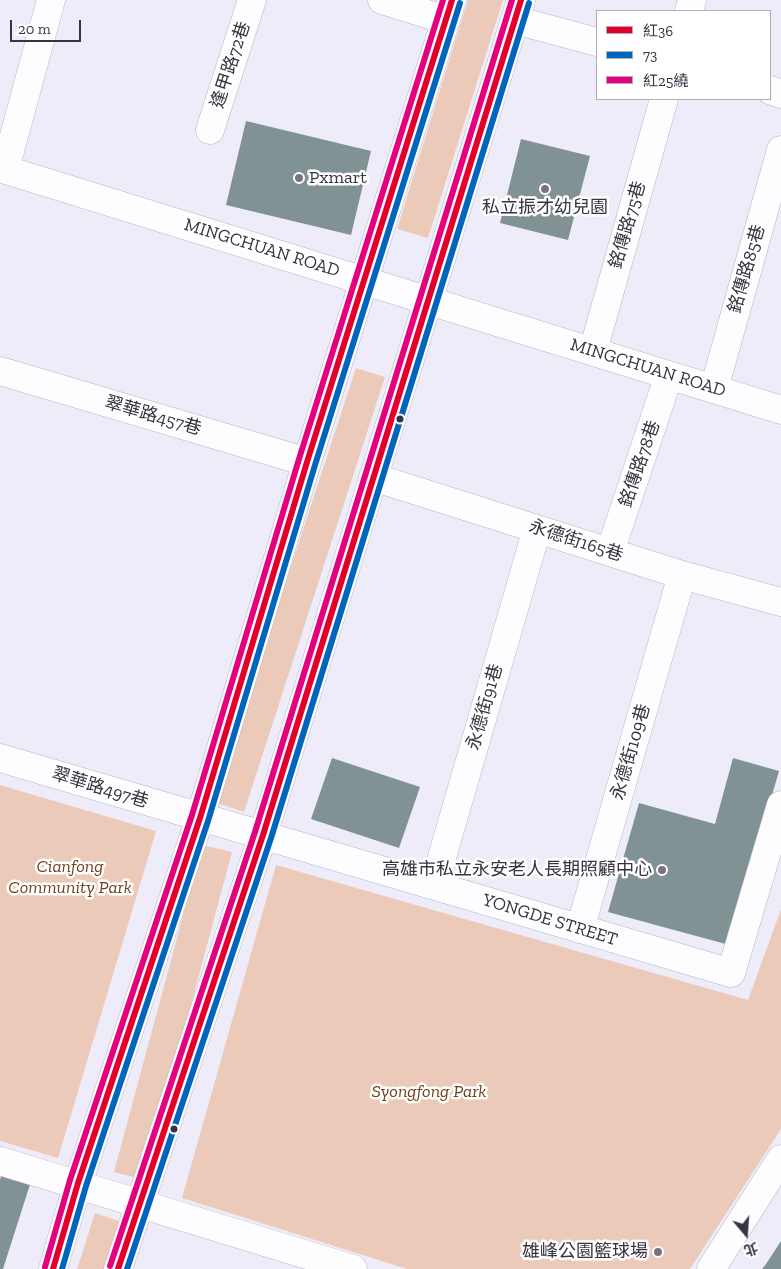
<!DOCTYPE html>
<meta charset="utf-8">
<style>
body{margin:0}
#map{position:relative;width:781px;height:1269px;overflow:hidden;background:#efecf9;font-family:"Zilla Slab","Noto Sans TC",serif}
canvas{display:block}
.legend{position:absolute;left:596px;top:10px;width:175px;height:90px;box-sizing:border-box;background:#fff;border:1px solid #afadb3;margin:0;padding:6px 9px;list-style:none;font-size:15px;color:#373342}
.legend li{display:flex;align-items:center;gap:10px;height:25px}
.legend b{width:25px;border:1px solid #afadb3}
.north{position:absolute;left:721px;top:1209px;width:50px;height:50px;-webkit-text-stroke:4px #fff;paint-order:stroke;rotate:162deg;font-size:14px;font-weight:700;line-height:20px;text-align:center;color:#373342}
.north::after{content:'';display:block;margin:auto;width:18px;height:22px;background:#373342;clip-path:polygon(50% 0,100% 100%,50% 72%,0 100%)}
.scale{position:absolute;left:10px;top:20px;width:71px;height:22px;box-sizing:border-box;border:2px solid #373342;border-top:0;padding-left:6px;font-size:15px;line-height:18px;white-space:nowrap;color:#373342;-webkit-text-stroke:4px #fff;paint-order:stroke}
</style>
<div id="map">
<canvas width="781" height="1269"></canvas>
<ul class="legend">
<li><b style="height:6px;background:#e4002b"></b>紅36</li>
<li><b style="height:6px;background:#0065bd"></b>73</li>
<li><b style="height:6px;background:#e5007d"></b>紅25繞</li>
</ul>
<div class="north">北</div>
<div class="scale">20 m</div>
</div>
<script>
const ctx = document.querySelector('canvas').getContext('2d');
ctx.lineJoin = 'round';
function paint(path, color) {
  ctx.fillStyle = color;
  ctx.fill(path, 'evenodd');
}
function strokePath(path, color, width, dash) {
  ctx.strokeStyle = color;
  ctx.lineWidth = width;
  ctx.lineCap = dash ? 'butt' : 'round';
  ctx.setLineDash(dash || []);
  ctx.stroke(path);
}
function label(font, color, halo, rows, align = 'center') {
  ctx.font = font + ' "Zilla Slab","Noto Sans TC",serif';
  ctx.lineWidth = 5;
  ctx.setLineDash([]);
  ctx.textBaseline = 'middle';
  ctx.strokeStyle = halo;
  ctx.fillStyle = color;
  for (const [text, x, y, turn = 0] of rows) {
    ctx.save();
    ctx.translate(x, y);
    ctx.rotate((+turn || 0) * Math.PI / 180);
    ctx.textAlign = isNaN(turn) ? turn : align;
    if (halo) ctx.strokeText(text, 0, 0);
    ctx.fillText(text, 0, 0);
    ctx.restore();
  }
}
paint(new Path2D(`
 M468,0H503L428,238L397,229Z
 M356,368L385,377L244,812L214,802Z
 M0,785L156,831L58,1158L0,1141Z
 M202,845L232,852L144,1180L114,1172Z
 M276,865L748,1000L781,909V1129L690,1269H407L182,1198Z
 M95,1213L125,1223L110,1269H77Z`), '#eccab9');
paint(new Path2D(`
 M246,121L371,151L351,235L226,205Z
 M521,139L590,156L568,240L500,223Z
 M332,758L420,787L399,848L311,819Z
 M733,758L779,771L747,882L733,946L608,912L639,803L715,824Z
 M5,1163L34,1172L3,1269H0V1180Z
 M781,1241V1269H762L766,1264Z`), '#819294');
const minor = new Path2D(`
 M382,0L446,20
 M689,11L692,0
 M515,20L597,42
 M770,90L781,94
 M210,130L252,0
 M0,168L781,410
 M5,169L51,0
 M593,351L664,99
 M0,371L307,462
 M714,389L781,150
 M373,477L682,575L781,602
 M610,552L669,375
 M0,758L731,973L781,805
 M434,885L537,529
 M580,929L682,575
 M0,1161L353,1269
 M53,1269L78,1183L200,818L307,462L452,0
 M118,1269L263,835L521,0
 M711,1269L781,1159`);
strokePath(minor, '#b7b4c1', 29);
strokePath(minor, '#fdfcfe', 28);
strokePath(new Path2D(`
 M53,1269L78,1183L200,818L307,462L452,0
 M118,1269L263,835L521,0`), '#e4002b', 6);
strokePath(new Path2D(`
 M62,1269L86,1186L208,821L315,465L460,3
 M127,1269L271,838L529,3`), '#0065bd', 6);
strokePath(new Path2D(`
 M110,1266L255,832L512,0
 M45,1267L70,1180L192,815L299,459L443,0`), '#e5007d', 6);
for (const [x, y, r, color] of [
 [299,178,5,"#777482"],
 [545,189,5,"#777482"],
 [400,419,4.5,"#373342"],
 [662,870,5,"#777482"],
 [174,1129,4.5,"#373342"],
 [658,1252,5,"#777482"]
]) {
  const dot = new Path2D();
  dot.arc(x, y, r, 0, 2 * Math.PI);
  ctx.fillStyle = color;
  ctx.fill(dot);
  strokePath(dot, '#fff', 2);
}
label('18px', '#373342', '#fff', [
 ["逢甲路72巷",231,65,-72],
 ["銘傳路75巷",628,225,-74],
 ["MINGCHUAN ROAD",262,248,17],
 ["銘傳路85巷",747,269,-74],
 ["MINGCHUAN ROAD",648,368,17],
 ["翠華路457巷",153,416,16],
 ["銘傳路78巷",640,464,-71],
 ["永德街165巷",576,541,18],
 ["永德街91巷",485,707,-74],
 ["永德街109巷",631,752,-74],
 ["翠華路497巷",100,788,17],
 ["YONGDE STREET",550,920,17]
]);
label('18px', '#373342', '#fff', [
 ["Pxmart",309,178,"left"],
 ["私立振才幼兒園",545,208,"center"],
 ["高雄市私立永安老人長期照顧中心",652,870],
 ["雄峰公園籃球場",648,1252]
], 'right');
label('italic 18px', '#6e401d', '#fff', [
 ["Cianfong",70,867],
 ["Community Park",70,888],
 ["Syongfong Park",429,1092]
]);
</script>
